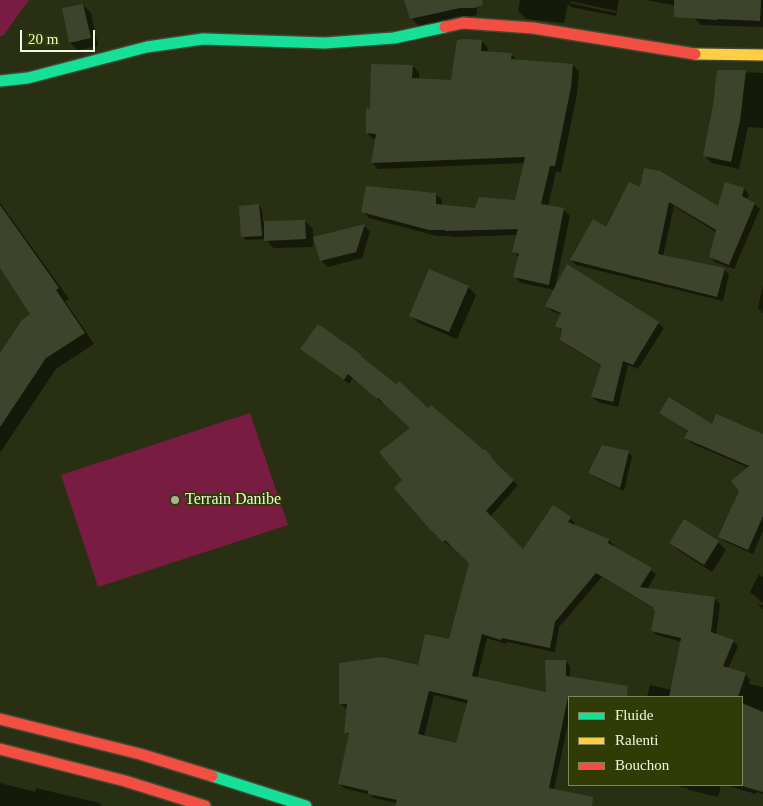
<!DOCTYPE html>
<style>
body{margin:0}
#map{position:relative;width:763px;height:806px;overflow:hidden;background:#292f12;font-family:"Times New Roman",serif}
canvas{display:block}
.legend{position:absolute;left:568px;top:696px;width:175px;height:90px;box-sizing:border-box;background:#313b06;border:1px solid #7d875c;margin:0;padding:6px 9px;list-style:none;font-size:15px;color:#eff8dc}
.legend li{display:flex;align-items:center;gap:10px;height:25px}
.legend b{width:25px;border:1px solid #7d875c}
.scale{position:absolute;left:20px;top:30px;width:75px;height:22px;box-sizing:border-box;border:2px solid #eff8dc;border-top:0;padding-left:6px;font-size:15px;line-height:18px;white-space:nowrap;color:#eff8dc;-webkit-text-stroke:4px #313b06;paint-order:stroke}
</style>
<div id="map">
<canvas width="763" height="806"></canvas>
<ul class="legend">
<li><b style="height:6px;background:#16e098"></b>Fluide</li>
<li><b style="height:6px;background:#ffcf43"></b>Ralenti</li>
<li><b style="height:6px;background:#f24e42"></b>Bouchon</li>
</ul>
<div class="scale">20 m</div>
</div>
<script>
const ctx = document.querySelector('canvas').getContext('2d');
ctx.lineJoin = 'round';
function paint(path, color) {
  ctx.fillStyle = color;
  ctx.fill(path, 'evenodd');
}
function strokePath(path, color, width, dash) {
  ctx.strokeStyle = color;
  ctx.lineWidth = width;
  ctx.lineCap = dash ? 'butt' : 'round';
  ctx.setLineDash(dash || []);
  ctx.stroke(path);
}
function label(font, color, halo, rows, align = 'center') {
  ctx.font = font + ' "Times New Roman",serif';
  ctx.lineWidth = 4;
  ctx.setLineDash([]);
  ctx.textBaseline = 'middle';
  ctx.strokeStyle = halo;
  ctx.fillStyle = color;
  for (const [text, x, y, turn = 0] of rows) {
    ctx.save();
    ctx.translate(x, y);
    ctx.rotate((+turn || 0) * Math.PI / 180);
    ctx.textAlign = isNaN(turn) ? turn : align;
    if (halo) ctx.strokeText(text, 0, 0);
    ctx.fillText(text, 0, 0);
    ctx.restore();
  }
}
paint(new Path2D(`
 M0,0H29L3,36H0Z
 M250,413L288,525L98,587L61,475Z`), '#791c41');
paint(new Path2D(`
 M405,0H477V15L419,26L411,18Z
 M520,0H619L616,16L571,7L568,4L564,23L526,19L518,11ZM570,1L616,11L615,13L570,3Z
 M645,0H763V27L701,25L694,18V9Z
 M83,5L91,13L98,46L78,50L70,43Z
 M482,41L488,48L487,53L511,54L518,61L573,65L579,72L577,94L561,172H556L548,206L563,209L570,216L555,288L568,266L658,323L664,328L638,369L628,365L618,407L598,402L592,397L602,366L567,345L562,339V331L557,326L562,315L552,311L547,306L555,290L521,283L515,277L519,257L513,251L518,235L453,237L451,236H437L369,218L363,211L435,194L442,200V206L476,210L516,202L525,163L378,169L372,163L377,139H373L367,133L371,110L373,66H413L419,73V79L452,81Z
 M718,71L763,73V128L748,127L739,169L712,163L704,155L714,105Z
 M641,189L718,208L744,189L749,194L747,200L755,204L760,209L734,269L715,262L710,256L716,232L674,206L663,256L724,269L729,274L723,301L576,265L571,260L606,228Z
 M0,203L69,299L65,301L94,344L56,369L0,453V355L32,314L0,266Z
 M259,205L262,209L263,222L305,221L313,229V247L273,248L266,239L246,240L243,237Z
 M364,225L370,232L362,258L328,267L321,260Z
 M763,286V313L758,308Z
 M468,287L476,295L457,339L419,323L411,316Z
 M301,349L361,356L501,469L518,485L490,517L523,551L570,518L575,523L574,525L609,540L614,545L613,547L651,570L656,574L647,590L715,599L720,604L716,635L733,641L738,646L728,669L745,674L750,679L749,684L763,687V794L757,792L756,794L724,785H742V697H647L650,685L672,690L682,642L657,635L652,630L656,612L655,609L602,577L559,627L555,652L507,642L506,644L487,638L477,679L547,694L565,661L570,666V678L613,689L612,697H569V719L554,790L592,806H399L397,803L374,798L371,795L344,788L339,783L350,736L346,732L347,709L341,704L419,667L450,641L471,563L451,544L449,546L435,532L404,481L412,428L383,402L382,403L353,378L349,384ZM434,695L469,704L457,745L424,737Z
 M660,413L763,436V531L753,554L724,541L720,536L749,468L691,443L686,438L688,432Z
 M602,446L629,453L632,456L624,491L593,476L590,472Z
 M718,542L726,550L712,572L678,550L670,543Z
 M759,574L763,577V603L750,592Z
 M758,604L763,605V610Z
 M0,783L35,792L36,788L99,803L102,806H0Z
 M672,785H721L718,797L689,790L687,788Z`), '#0007');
paint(new Path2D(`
 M404,0H482L483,5L474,8H460L410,19Z
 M674,0H761L760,21L717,19V20L674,17Z
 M83,4L91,38L69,43L62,8Z
 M464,39L482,40L481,51L512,53L511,59L573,64L571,87L555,166H550L541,204L564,208L549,285L513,277L519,254L512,252L518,229L445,231L446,230H429L361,212L366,186L436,193V204L475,208L479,197L515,200L525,157L371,163L376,134L366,133V108L370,109L371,64L413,65L412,78L451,80L457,40Z
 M717,70H746L740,121L731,162L703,156L713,105Z
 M644,168L660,171L718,206L725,182L744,188L742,196L755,203L729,265L709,257L716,230L669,202L658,254L725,268L717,297L570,260L593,219L606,227L629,182L640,187Z
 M259,204L262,236L241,237L239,206Z
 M0,205L59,288L56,290L85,333L46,358L0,427V353L22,320L30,314L0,268Z
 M305,220L306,239L264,241V221Z
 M365,224L356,252L320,261L313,237Z
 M567,264L659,322L633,365L623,361L613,402L591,397L601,365L560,340L562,329L555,326L561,313L545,306Z
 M429,269L469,286L449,332L409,316Z
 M318,324L362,355L361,356L396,384L399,381L428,408L431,405L484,450L485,449L498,465L514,480L486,511L523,549L553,505L571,517L568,522L609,539L608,543L652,568L640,587L715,597L711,632L734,640L723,666L746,673L738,697H669L681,638L651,631L655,611L653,610L654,608L596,573L555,622L550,648L502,638L501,640L482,634L472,676L546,692L545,660H566V676L628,686L627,697H568L549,788L593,797L592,806H395L397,800L368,794V791L338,784L349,733H344L347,704H339V663L382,657L418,665L425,634L449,639L469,563L445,540L443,542L428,527L394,488L402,480L379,452L410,428L378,398L377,399L348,374L344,380L300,349ZM429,691L468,700L456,743L418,734Z
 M669,397L712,424L716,414L763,434V516L748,550L718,537L739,491L731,481L749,466L684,438L688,431L659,413Z
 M602,445L629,451L620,488L588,473Z
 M684,519L719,541L704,565L669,543Z
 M742,703L763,712V792L742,786Z`), '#3e442c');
const fast = new Path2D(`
 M0,81L28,78L147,47L203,39L325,43L394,38L445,27
 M212,776L306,806`);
const slow = new Path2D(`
 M695,54L763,55`);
const jam = new Path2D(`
 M445,27L463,23L533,28L695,54
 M0,719L140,754L212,776
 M0,749L125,781L205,806`);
strokePath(fast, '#434833', 14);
strokePath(slow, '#434833', 14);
strokePath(jam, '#434833', 14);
strokePath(fast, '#16e098', 11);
strokePath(slow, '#ffcf43', 11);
strokePath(jam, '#f24e42', 11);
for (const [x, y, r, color] of [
 [175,500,5,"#aab295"]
]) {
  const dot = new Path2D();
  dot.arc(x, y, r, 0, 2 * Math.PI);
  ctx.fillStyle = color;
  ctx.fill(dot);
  strokePath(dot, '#313b06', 2);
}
label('16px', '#eff8dc', '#313b06', [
 ["Terrain Danibe",185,500]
], 'left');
</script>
